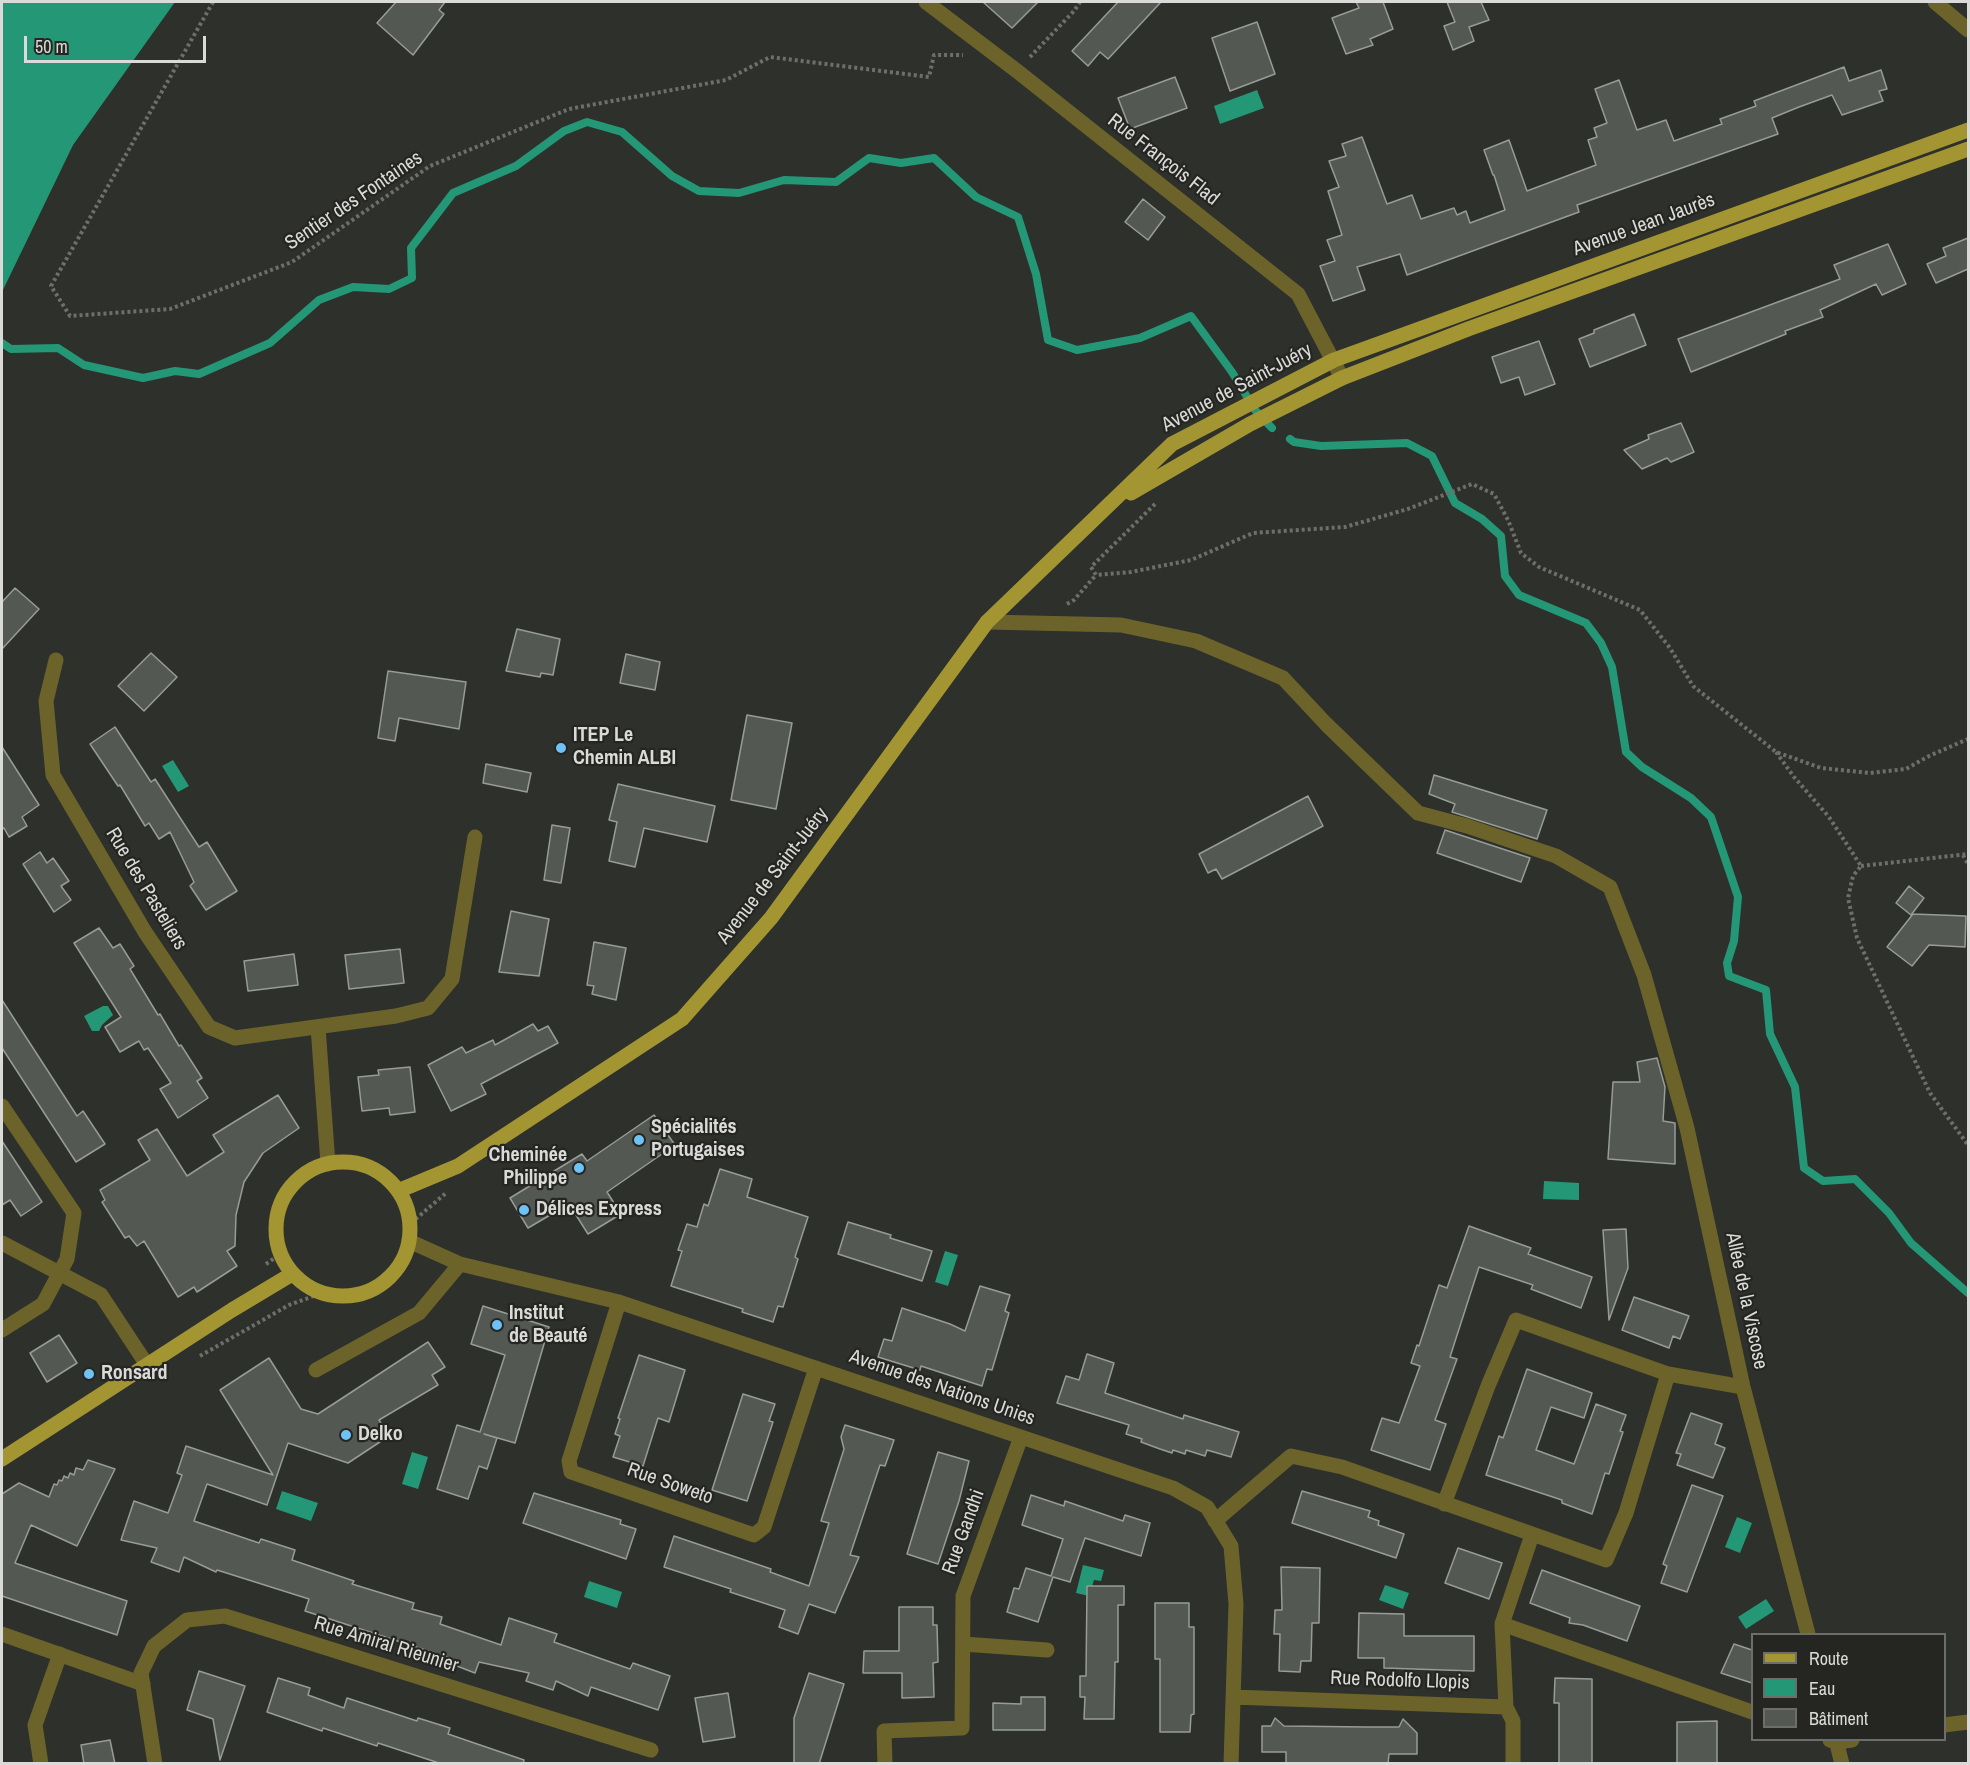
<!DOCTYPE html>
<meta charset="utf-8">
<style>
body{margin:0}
#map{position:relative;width:1970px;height:1765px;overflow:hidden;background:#2e302b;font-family:"Archivo Narrow",sans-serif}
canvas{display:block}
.frame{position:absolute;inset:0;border:3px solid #dadbd8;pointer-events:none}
.legend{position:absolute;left:1751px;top:1633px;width:195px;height:108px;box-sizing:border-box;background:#252622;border:2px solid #6d6e6b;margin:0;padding:8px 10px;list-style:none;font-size:18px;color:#dadbd8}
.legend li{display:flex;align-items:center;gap:12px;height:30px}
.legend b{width:30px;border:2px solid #6d6e6b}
.scale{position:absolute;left:24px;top:36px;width:182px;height:27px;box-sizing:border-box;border:3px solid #dadbd8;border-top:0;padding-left:8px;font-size:18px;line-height:21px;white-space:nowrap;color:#dadbd8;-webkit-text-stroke:4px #252622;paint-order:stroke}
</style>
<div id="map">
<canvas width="1970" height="1765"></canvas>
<div class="frame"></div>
<ul class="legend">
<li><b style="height:8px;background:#a49533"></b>Route</li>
<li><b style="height:16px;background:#239776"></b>Eau</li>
<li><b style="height:16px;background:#535853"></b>Bâtiment</li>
</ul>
<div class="scale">50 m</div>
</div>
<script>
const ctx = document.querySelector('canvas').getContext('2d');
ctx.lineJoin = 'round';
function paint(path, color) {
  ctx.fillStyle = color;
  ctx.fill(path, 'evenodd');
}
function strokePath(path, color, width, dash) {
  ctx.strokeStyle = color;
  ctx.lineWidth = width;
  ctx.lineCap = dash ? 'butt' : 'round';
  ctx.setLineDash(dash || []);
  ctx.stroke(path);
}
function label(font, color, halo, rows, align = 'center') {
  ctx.font = font + ' "Archivo Narrow",sans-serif';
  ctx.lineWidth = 4.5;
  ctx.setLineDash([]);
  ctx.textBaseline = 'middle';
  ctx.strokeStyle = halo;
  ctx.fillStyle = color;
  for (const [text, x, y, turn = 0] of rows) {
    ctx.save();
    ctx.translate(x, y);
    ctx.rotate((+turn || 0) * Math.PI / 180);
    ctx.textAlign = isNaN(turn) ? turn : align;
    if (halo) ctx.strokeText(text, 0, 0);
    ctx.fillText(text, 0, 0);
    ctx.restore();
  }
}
paint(new Path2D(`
 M2,2H175L73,145L2,292Z
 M1257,90L1264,108L1220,124L1214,106Z
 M173,760L189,786L178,792L162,766Z
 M103,1006H108L113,1015L102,1025L99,1031H92L84,1016Z
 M1544,1181L1579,1183V1200L1543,1199Z
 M945,1251L958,1255L948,1286L935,1282Z
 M412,1452L428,1457L418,1489L402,1484Z
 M282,1491L318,1503L311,1521L276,1509Z
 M1737,1517L1752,1523L1740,1553L1725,1547Z
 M1083,1565L1104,1570L1101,1581L1094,1580L1089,1596L1076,1593Z
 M589,1581L622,1592L617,1608L584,1597Z
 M1385,1585L1409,1593L1403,1609L1379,1600Z
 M1766,1599L1774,1611L1746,1629L1738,1617Z`), '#239776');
strokePath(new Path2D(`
 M2,343L11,349L58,348L84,365L143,378L175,371L199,374L270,343L319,300L353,287L389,289L412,278L411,248L453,193L516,166L564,131L587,122L622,132L672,176L699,191L739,193L784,180L836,182L869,158L901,163L934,158L976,197L1018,217L1036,274L1048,340L1077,350L1140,338L1191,316L1232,372L1255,410L1272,428
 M1290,439L1294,442L1321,446L1407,443L1432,456L1455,503L1482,519L1501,536L1505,576L1519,595L1586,623L1601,643L1612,667L1626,752L1642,767L1691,798L1711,817L1738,897L1734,941L1727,963L1729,976L1766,990L1770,1034L1795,1087L1804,1168L1823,1181L1855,1179L1889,1213L1911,1243L1968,1293`), '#239776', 8);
const building = new Path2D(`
 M396,2H445L439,10L444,14L413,55L377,23Z
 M983,2H1038L1012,28Z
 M1118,2H1161L1108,59L1100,52L1088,66L1072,51Z
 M1356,2H1383L1393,29L1370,39L1373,45L1346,54L1332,18L1359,8Z
 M1447,2H1481L1489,20L1469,27L1474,41L1453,50L1444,26L1455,22Z
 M1257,22L1275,74L1230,91L1212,38Z
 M1844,67L1849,81L1881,70L1887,89L1879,91L1883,101L1842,115L1832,95L1799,107L1772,118L1778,134L1577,205L1579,212L1407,275L1400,254L1357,267L1365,290L1333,301L1320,266L1335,261L1327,240L1342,235L1328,191L1339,187L1329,161L1346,156L1342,144L1362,137L1387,204L1412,195L1421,219L1454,208L1457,215L1466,211L1470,223L1505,210L1494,175H1493L1484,150L1509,140L1527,191L1596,165L1588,140L1597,137L1594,128L1607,123L1595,89L1619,80L1637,130L1666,120L1674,141L1722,124L1720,119L1756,106L1754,101Z
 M1175,77L1187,108L1130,129L1118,98Z
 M1143,199L1165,217L1148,240L1125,222Z
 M1968,238V269L1936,283L1927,264L1946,256L1943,248Z
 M1888,244L1906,284L1882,295L1876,284L1820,310L1823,317L1785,331L1786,334L1691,372L1678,339L1840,279L1834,265Z
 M1634,314L1646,345L1590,367L1579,339L1594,333V330Z
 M1539,341L1555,384L1525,395L1519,377L1501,383L1492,357Z
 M1681,423L1694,452L1671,462L1667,458L1642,469L1624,450L1649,439L1648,435Z
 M15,588L39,609L2,649V602Z
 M517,629L560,639L553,675L541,673L540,677L506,671Z
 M151,653L177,677L144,711L118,686Z
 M626,654L660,662L655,690L620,683Z
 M388,671L466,682L459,729L399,718L395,741L378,738Z
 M747,715L792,723L776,809L731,800Z
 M115,727L151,782L155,779L199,847L207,842L237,891L206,910L190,886L194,882L170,832L159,839L149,823L145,826L120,785L118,786L90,744Z
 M2,747L39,805L22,817L27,826L9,837L4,828L2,829Z
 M486,764L531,773L527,792L483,783Z
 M1434,775L1547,810L1537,839L1452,812L1455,804L1429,794Z
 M618,784L715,806L707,842L644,828L635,867L609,861L617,822L609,820Z
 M1308,796L1323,826L1222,879L1216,869L1208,873L1199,854Z
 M552,825L570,828L561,883L544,880Z
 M1445,830L1530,858L1521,882L1437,853Z
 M40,852L47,863L53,858L69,881L61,886L71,900L54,912L23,864Z
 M1909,886L1924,898L1911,915L1896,903Z
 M511,911L549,919L539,976L499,972Z
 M1913,914L1966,916L1965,947L1929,945L1912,966L1887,947Z
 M99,928L113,948L120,944L134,966L130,969L158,1015L160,1014L179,1046L181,1045L202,1078L197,1081L208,1098L178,1118L160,1089L171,1083L148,1048L144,1050L139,1041L120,1052L105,1027L121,1017L74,943Z
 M594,942L626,948L616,1000L592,994L594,986L587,985Z
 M400,949L404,983L349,989L345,955Z
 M294,954L298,985L248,991L244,961Z
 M2,1000L77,1116L83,1111L105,1144L76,1162L2,1048Z
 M533,1024L538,1031L548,1026L558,1043L481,1084L486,1094L451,1111L428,1065L462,1047L466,1053L493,1040L495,1045Z
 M1657,1058L1665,1087L1663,1121L1675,1123V1164L1608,1159L1613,1082H1640L1637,1062Z
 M410,1067L415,1112L390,1115L389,1108L362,1111L358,1077L379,1075L378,1070Z
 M278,1095L299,1128L263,1153L244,1182L236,1215L235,1246L227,1251L237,1266L197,1292L194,1287L178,1297L144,1241L137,1246L129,1236L125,1238L102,1202L105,1200L100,1190L150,1160L138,1140L157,1129L187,1176L224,1152L213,1135Z
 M654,1115L675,1145L607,1192L621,1214L588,1234L569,1204L528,1228L510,1198L582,1154L587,1161Z
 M2,1141L42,1202L21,1216L10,1200L2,1205Z
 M720,1169L752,1179L747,1197L808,1217L795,1257L798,1259L783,1307L778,1306L773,1322L742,1312L743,1309L671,1286L682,1251L678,1250L687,1224L697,1227L704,1204L708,1206Z
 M848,1222L891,1235L890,1238L932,1251L922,1281L838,1254Z
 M1469,1226L1531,1248L1528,1254L1592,1277L1581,1308L1531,1289L1533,1285L1479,1267L1450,1357L1457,1359L1435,1420L1446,1424L1430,1470L1371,1450L1382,1418L1399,1423L1420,1366L1411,1363L1417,1345L1419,1346L1439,1285L1447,1288Z
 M1626,1229L1628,1268L1609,1320L1603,1230Z
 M980,1286L1010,1295L1005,1311L1009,1313L992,1370L987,1369L982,1386L921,1366L920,1370L878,1357L884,1339L892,1341L902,1308L950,1324L965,1331Z
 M1634,1297L1689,1316L1680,1339L1673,1336L1669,1348L1622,1330Z
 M483,1306L549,1327L515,1443L484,1434L497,1438L487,1469L479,1466L468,1499L437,1489L457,1425L480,1432L505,1355L471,1344Z
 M59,1335L77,1363L47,1382L30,1353Z
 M428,1342L445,1367L432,1375L438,1385L379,1420L389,1436L348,1463L288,1443L267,1505L207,1484L194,1521L259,1543L261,1539L295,1550L292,1560L354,1581L352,1584L414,1603L412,1609L442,1617L440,1624L501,1645L509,1618L557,1634L554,1642L630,1669L633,1663L670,1676L658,1710L591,1687L588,1696L556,1681L553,1690L526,1681L529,1673L479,1662L475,1673L449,1663L450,1658L305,1611L309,1599L217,1570L216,1572L184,1557L179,1572L151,1562L157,1548L121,1540L134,1501L168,1513L182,1475L177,1473L186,1446L273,1475L220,1390L269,1358L301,1409L318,1414Z
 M1087,1354L1114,1363L1105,1393L1183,1419L1184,1415L1239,1432L1231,1457L1207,1450L1205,1456L1186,1450L1185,1454L1173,1450L1172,1453L1160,1449L1141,1442L1142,1439L1126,1434L1129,1425L1057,1403L1066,1376L1079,1380Z
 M639,1355L685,1370L669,1422L658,1418L643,1466L613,1457L620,1436L615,1434L620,1419L618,1418Z
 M1527,1369L1592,1393L1584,1418L1551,1407L1536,1450L1574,1464L1596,1404L1626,1415L1620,1431L1623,1432L1609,1474L1605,1473L1592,1514L1562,1503V1500L1486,1475L1499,1436L1503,1438Z
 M743,1394L775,1404L769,1421L773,1422L747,1501L712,1490Z
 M1691,1413L1722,1424L1715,1444L1725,1448L1713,1478L1677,1465L1681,1454L1676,1453Z
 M845,1425L894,1440L885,1466L880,1465L850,1555L859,1557L835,1613L809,1604L798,1634L779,1627L785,1610L730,1592L731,1589L664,1567L674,1536L771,1569L770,1572L809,1586L829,1523L821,1521L844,1449L841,1437Z
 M938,1452L969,1461L959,1501L938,1564L907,1554Z
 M88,1460L115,1469L77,1546L31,1525L15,1563L127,1601L117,1635L2,1596V1494L19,1483L49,1497L54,1484L57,1485L59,1480L62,1481L64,1476L68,1478L70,1473L74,1475L76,1468L83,1470Z
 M1692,1485L1723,1496L1687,1592L1661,1583L1667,1566L1663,1564Z
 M1302,1491L1370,1511L1368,1517L1379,1521L1378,1525L1404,1534L1396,1558L1292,1523Z
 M534,1493L621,1520L620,1524L636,1529L626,1559L523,1523Z
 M1031,1495L1064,1506L1065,1501L1123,1521L1125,1515L1150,1523L1141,1556L1085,1538L1070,1582L1053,1577L1038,1622L1007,1612L1014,1588L1019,1589L1026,1568L1051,1576L1063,1539L1022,1525Z
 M1458,1548L1502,1563L1489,1599L1445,1583Z
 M1281,1567L1320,1568L1319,1623H1312L1311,1661H1301L1300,1672L1279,1671L1280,1634H1274L1275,1610H1282Z
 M1542,1570L1640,1606L1627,1641L1583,1625L1569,1623L1570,1618L1530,1603Z
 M1087,1586H1124V1605H1118V1662H1115L1114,1719H1084L1085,1697H1080V1676H1086Z
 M1155,1603H1189V1627H1194V1714L1191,1715L1190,1732H1160V1659H1155Z
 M899,1607H933V1625H937L938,1662L933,1663L934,1697L902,1698V1673H863L864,1651H899Z
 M1359,1613L1404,1614V1636H1474V1671L1384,1668V1658H1358Z
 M1734,1644L1752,1650V1683L1721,1673Z
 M199,1671L245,1686L220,1760L213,1719L187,1710Z
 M809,1673L844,1684L819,1764H794V1718Z
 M278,1678L310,1688L308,1695L344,1708L347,1698L417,1721L418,1718L450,1728L448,1734L524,1760L523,1764H442L378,1743L377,1746L323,1728L322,1731L267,1712Z
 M1555,1678L1592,1679V1764H1559V1703H1554Z
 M728,1693L735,1737L703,1742L695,1698Z
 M1021,1697H1045V1730H993V1703L1021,1704Z
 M1275,1718L1284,1726L1367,1727H1399L1403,1719L1417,1733V1754H1389L1388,1764H1286V1752H1262V1726H1271Z
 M1717,1721V1764H1677V1722Z
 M110,1740L115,1764H84L81,1745Z`);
paint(building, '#535853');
strokePath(building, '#979c97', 1.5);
strokePath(new Path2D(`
 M213,2L51,286L70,316L170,309L292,262L430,166L569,109L726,80L770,57L929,77L934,55H963
 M1030,57L1074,11L1080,2
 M1155,504L1091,567L1096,575L1131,572L1191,560L1253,533L1345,527L1408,509L1472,484L1494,494L1508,520L1521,553L1539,567L1640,610L1670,648L1693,686L1776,752L1821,768L1870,773L1906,769L1929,756L1968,739
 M1067,604L1074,600L1096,575
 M1776,752L1794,777L1829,817L1861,866L1853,876L1848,898L1857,938L1930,1093L1968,1145
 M1963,855L1968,864
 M1861,866L1968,854
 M411,1223L446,1193
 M266,1264L280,1254
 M200,1356L289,1305L322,1293`), '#6e6f6b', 4, [3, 3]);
strokePath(new Path2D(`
 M926,2L1017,71L1298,294L1342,378
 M1935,2L1968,30
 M987,622L1121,625L1196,641L1283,678L1326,724L1418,813L1467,826L1556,856L1610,887L1644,975L1687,1128L1743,1387L1808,1634
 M56,660L46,701L53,775L145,932L209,1027L235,1038L396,1016L428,1008L452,979L475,837
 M318,1027L328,1164
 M2,1106L74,1213L67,1259L43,1304L2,1330
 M409,1241L460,1264L619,1302L1173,1488L1207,1507L1231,1546L1236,1604L1231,1764
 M2,1243L101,1295L147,1365
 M619,1302L569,1461L571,1472L754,1535L764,1527L816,1368
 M316,1370L419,1313L460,1264
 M1444,1504L1488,1386L1516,1320L1668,1374L1743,1387
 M1215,1521L1291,1456L1342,1467L1606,1560L1626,1513L1668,1374
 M1502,1624L1752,1712
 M2,1634L143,1684
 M963,1644L1047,1650
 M1233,1697L1506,1707L1513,1721V1764
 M1506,1707L1502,1624L1532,1535
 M1944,1725L1968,1722
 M1830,1740L1837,1742L1852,1740
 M1836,1740L1842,1764
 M41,1764L35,1725L60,1654
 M155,1764L141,1673L154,1646L187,1620L225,1616L651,1750
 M885,1764L884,1731L962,1728L963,1596L1021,1437`), '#6c632a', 15);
strokePath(new Path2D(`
 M1131,493L1250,424L1342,378L1468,329L1968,149
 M276 1229a67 67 0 1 1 134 0a67 67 0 1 1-134 0Z
 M398,1191L458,1166L682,1019L771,918L987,622L1172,444L1334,360L1968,130
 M2,1459L232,1310L292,1274`), '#a49533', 15);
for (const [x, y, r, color] of [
 [561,748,6,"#6fc2f4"],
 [639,1140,6,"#6fc2f4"],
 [579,1168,6,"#6fc2f4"],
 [524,1210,6,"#6fc2f4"],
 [497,1325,6,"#6fc2f4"],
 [89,1374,6,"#6fc2f4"],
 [346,1435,6,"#6fc2f4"]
]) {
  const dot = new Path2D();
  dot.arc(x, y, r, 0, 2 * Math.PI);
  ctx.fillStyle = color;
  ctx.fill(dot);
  strokePath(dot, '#252622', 2);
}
label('20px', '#dadbd8', '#252622', [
 ["Rue François Flad",1163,160,38],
 ["Sentier des Fontaines",354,201,-34],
 ["Avenue Jean Jaurès",1644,225,-20],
 ["Avenue de Saint-Juéry",1237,388,-28],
 ["Avenue de Saint-Juéry",773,876,-52],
 ["Rue des Pasteliers",146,889,59],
 ["Allée de la Viscose",1746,1301,78],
 ["Avenue des Nations Unies",942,1388,19],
 ["Rue Soweto",670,1484,19],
 ["Rue Gandhi",964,1532,-70],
 ["Rue Amiral Rieunier",386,1645,17],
 ["Rue Rodolfo Llopis",1400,1681,2]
]);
label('bold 20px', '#dadbd8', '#252622', [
 ["ITEP Le",573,736],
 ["Chemin ALBI",573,759],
 ["Spécialités",651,1128],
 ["Portugaises",651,1151],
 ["Cheminée",567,1156,"right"],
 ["Philippe",567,1179,"right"],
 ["Délices Express",536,1210],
 ["Institut",509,1314],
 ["de Beauté",509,1337],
 ["Ronsard",101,1374],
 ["Delko",358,1435]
], 'left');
</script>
